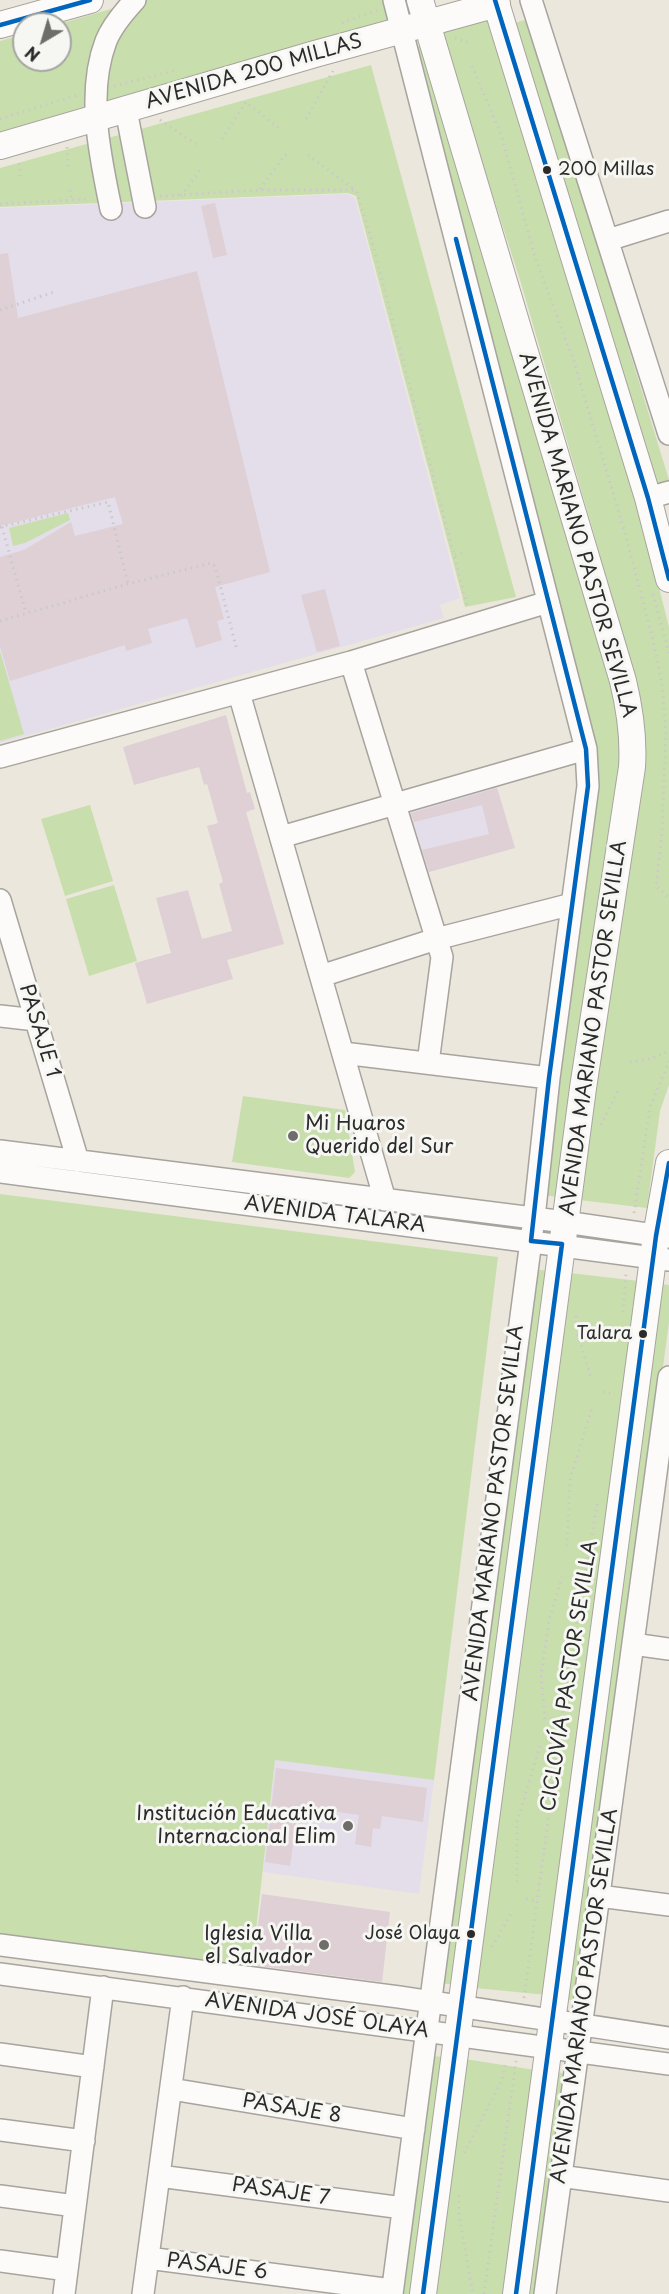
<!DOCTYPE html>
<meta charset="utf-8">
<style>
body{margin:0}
#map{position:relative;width:669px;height:2294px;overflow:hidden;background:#ece7dd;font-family:"Playpen Sans",sans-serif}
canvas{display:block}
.north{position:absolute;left:12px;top:12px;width:60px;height:60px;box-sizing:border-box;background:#f6f6f2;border:2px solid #a5a5a2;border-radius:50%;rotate:218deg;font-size:16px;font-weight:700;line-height:24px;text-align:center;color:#2b2b2b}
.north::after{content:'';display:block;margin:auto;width:21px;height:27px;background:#6f6d69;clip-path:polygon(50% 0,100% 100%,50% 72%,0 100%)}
</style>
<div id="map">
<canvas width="669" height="2294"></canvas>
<div class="north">N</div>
</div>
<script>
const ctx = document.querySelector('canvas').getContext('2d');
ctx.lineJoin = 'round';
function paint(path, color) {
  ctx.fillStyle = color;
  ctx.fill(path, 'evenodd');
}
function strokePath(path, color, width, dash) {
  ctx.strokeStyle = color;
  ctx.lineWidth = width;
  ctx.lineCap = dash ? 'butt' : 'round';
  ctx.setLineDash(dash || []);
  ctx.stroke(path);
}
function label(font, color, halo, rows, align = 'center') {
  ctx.font = font + ' "Playpen Sans",sans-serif';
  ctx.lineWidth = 6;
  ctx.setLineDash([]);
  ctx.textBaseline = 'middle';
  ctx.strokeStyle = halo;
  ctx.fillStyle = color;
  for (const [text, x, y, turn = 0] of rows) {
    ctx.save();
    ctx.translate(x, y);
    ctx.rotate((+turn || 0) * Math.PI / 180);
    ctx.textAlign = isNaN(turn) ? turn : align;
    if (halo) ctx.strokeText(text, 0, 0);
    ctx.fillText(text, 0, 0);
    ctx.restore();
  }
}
paint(new Path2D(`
 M348,194L355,198L460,598L440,605L444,618L0,743V208Z
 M495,779L515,848L426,873L406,804Z
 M275,1759L434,1780L419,1894L263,1872Z`), '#e4ddea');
paint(new Path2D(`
 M142,0H384L389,18L386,23L0,135V41L24,34V60H60L59,24Z
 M491,12L650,552L669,627V1085L660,1111L647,1208L579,1200L635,694L594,534L520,280L438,25Z
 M528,19L669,480V487L654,492L511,24Z
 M428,44L619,714L621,772L559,1197L541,1195L594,804L414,47Z
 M371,65L516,597L465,607L356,196L348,193L0,207V168Z
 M68,513L70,520L25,543L13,546L9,528Z
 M0,651L24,734L0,741Z
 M90,805L113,881L65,896L41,819Z
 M114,885L137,961L89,976L66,899Z
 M243,1096L345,1110L355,1172L349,1178L232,1162Z
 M0,1194L498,1257L434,1780L275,1760L252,1966L0,1936Z
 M531,1269L551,1271L457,1985L439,1983Z
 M570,1273L639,1281L547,1995L475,1988Z
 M658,1284L669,1285V1322L579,2001L564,1999Z
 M428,2056L448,2057L416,2294H398Z
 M465,2059L535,2070L504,2294H435Z
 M555,2072L570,2074L541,2294H526Z`), '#c8dfad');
paint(new Path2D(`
 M215,203L227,255L213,258L201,206Z
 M8,253L18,318L197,271L270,572L215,587L224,619L217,621L222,640L196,648L187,618L148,629L152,643L126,651L125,645L10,681L0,646V557L24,550L71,522L75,536L123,524L115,497L0,526V254Z
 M325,589L340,646L317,652L301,595Z
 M226,715L247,793L250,792L255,809L246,812L284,944L227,960L233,979L147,1004L135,963L171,953L156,898L188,890L202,939L232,931L219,884L223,882L207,826L218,823L207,784L204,785L199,767L134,785L123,747Z
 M497,788L515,848L429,872L422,850L489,834L482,805L414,822L411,813Z
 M276,1768L427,1788L423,1822L382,1816L380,1829L373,1828L371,1847L355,1844L359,1815L298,1806L290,1866L265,1862Z
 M262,1894L390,1912L382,1982L253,1965Z`), '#ded0d5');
const minor = new Path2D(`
 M531,0L669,434
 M126,110L145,207
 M111,209C100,156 86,93 106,41C112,26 124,12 135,0
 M608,240L669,221
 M648,498L669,492
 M351,662L442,957L428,1063
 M239,693L385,1200
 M0,757L351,662L548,602
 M281,837L586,749
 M0,900L78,1161
 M321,976L436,939L572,904
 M0,1016L36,1020
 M343,1053L549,1078
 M0,1151L565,1222L669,1237
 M0,1172L669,1260
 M633,1644L669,1649
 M599,1896L669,1905
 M0,1945L399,1997L669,2038
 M0,1974L669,2064
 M0,2054L93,2067
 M171,2089L414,2129
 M0,2130L84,2141
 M159,2176L403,2208
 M560,2176L669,2191
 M0,2196L75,2206
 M148,2258L392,2290
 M0,2261L67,2270
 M64,2294L103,1987
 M143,2294L183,1997
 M392,2294L534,1218L549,1078L588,786L586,749L394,0
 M545,2294L669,1377`);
const major = new Path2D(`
 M420,0L623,681C630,710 634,737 632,767L583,1088L423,2294
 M495,0L648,498L669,579
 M0,25L90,0
 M0,146L315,54L497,4
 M516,2294L656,1236L669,1163`);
strokePath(minor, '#a7a49e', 24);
strokePath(major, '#a7a49e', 28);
strokePath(new Path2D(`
 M342,23L378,10
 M455,38L469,43
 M472,66L501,134L535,257L574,362L625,533L652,636L662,684L666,733L662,830L656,886L669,898
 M114,86L174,71
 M0,119L78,95
 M306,119L333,71
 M160,120L196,144
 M222,139L246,102L280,129
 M67,147L68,170
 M308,155L355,190
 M19,163L20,176
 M260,189L286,154
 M70,190L71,200
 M160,196L260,190H356L371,238L468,609
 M181,196L201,169
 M0,204L90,199
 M0,310L54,292
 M0,527L108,502L128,584
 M2,527L26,613
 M455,555L464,553
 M653,594L669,653
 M0,621L128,584L211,563L215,566L237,650
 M630,1062L650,1059L669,1051
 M601,1125L618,1091
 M634,1213L650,1107L669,1061
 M623,1312L626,1274
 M576,1316L577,1332L591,1378
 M603,1392L615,1394
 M567,1546L570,1480L592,1408
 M576,1564L586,1565
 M545,1719L541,1676L549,1620L562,1577
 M550,1733L560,1735
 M517,1882V1822L540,1745
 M526,1899L536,1901
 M492,1947L512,1912
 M524,1998L570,1659L598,1500
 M464,2153L502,2080L506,2061
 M459,2195V2215L473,2294
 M484,2294L516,2061`), '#cbc9c7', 3, [1.5, 4.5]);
strokePath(minor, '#fcfbfa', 21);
strokePath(major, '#fcfbfa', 26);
strokePath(new Path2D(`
 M495,0L648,498L669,579
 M0,25L90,0
 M423,2294L562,1244L531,1241L549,1078L588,786L586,749L456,239
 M516,2294L656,1236L669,1163`), '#0065bd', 4.5);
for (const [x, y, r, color] of [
 [547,170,5,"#2b2b2b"],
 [293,1136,6,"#6f6d69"],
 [643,1334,5,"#2b2b2b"],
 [348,1826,6,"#6f6d69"],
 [471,1934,5,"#2b2b2b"],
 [324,1945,6,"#6f6d69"]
]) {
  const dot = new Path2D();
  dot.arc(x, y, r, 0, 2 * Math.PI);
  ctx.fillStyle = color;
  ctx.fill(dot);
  strokePath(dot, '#f6f6f2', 2);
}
label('18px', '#2b2b2b', '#f6f6f2', [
 ["200 Millas",558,170,"left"],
 ["Talara",632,1334],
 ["José Olaya",460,1934]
], 'right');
label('20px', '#2b2b2b', '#f6f6f2', [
 ["AVENIDA 200 MILLAS",254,72,-16],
 ["AVENIDA MARIANO PASTOR SEVILLA",577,535,74],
 ["AVENIDA MARIANO PASTOR SEVILLA",594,1028,-82],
 ["PASAJE 1",39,1031,73],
 ["AVENIDA TALARA",335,1215,7],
 ["AVENIDA MARIANO PASTOR SEVILLA",494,1513,-83],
 ["CICLOVÍA PASTOR SEVILLA",570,1676,-81],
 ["AVENIDA MARIANO PASTOR SEVILLA",585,1996,-82],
 ["AVENIDA JOSÉ OLAYA",317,2016,8],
 ["PASAJE 8",292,2109,9],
 ["PASAJE 7",281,2192,8],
 ["PASAJE 6",217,2267,7]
]);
label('20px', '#2b2b2b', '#f6f6f2', [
 ["Mi Huaros",305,1124,"left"],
 ["Querido del Sur",305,1147,"left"],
 ["Institución Educativa",336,1814],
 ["Internacional Elim",336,1837],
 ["Iglesia Villa",312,1934],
 ["el Salvador",312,1957]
], 'right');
</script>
